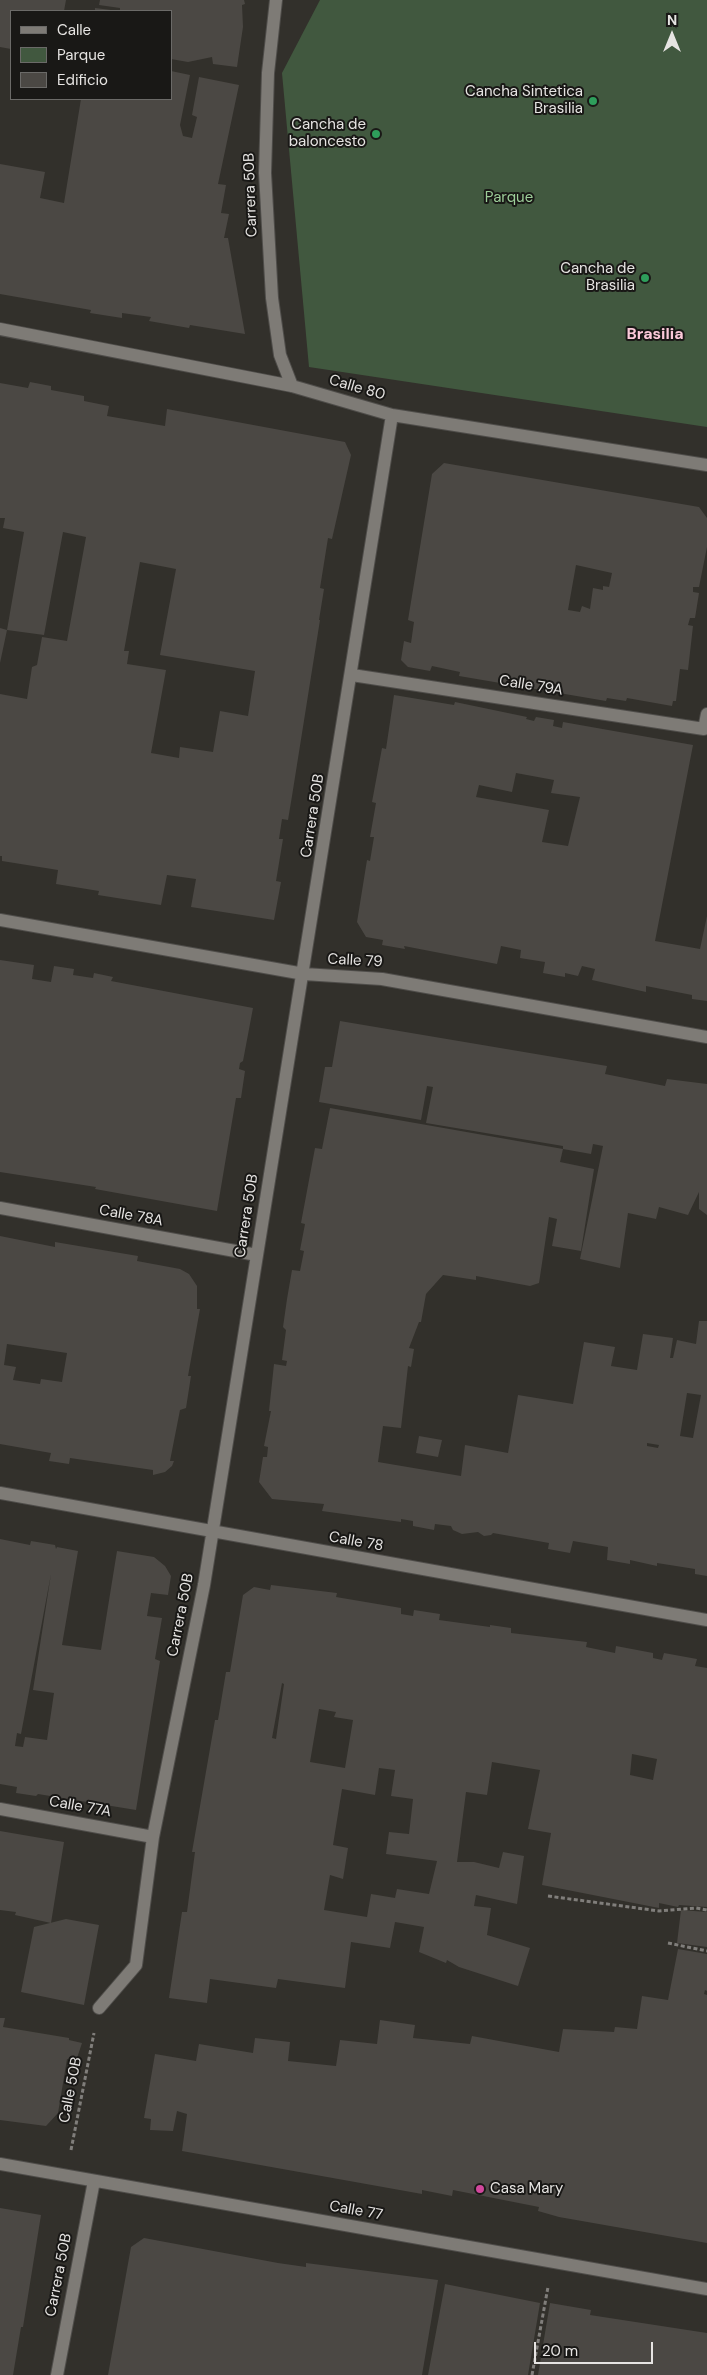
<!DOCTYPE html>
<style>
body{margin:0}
#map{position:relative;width:707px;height:2375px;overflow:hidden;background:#32302b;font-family:"DM Sans",sans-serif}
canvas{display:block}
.legend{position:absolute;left:10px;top:10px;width:162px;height:90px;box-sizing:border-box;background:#191816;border:1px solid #6b6a68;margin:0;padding:6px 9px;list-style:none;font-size:15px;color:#e6e4e2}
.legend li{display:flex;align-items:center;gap:10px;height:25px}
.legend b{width:25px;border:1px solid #6b6a68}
.north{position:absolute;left:647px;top:10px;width:50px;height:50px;-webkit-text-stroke:4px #191816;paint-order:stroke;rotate:0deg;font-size:14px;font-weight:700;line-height:20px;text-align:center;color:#e6e4e2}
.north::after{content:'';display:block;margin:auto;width:18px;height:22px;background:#e6e4e2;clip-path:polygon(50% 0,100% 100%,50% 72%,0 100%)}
.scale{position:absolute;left:534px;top:2342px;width:119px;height:22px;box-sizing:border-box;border:2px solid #e6e4e2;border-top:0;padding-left:6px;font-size:15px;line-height:18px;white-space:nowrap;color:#e6e4e2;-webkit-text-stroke:4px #191816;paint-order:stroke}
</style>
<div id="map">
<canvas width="707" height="2375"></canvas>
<ul class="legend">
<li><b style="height:6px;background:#7e7b76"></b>Calle</li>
<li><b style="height:14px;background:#41583f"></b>Parque</li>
<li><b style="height:14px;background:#4b4844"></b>Edificio</li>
</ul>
<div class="north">N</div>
<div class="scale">20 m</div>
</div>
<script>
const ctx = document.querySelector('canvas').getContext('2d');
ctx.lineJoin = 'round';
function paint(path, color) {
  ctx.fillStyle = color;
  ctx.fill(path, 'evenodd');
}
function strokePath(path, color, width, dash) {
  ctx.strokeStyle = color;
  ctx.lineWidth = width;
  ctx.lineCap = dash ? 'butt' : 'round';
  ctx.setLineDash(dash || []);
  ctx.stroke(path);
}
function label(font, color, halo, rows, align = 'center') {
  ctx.font = font + ' "DM Sans",sans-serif';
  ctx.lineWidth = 4;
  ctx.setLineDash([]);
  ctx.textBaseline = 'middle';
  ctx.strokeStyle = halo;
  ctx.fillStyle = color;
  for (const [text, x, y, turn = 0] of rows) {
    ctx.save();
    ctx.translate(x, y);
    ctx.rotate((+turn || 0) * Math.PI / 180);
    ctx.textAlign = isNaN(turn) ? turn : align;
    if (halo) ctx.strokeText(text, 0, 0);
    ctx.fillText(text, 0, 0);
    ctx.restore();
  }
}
paint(new Path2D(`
 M320,0H707V427L309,367L282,73Z`), '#41583f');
paint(new Path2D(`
 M0,0H66L64,11H11V49L0,47Z
 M100,0H244L245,4L242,5L243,27L237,67L213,64L212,57L188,62L171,59V11H120V8L99,5Z
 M95,8L111,10V11H95Z
 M171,71L190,75L180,125L183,136L192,138L197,117L192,115L199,77L239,85L218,184L226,185L221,213L229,214L224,238H228L245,334L190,325L189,328L149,321L151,317L122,313V318L90,313L91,310L0,294V164L45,172L40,198L64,203L81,99H171Z
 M30,382L51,386V390L84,396V401L109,406L107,416L165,426L167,409L345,442L351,455L332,539L328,538L320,588L324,589L319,620H320L292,796L288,820L282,819L279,839H283L276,881L281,882L274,920L191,907L196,879L167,875L161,905L98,895L99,891L56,884L58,870L2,861V856H0V694L27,699L32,667L37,665L42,637L67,641L86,537L63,532L44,635L7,630L0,663V628L7,630L24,532L3,528L5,518H0V383L28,388ZM140,562L176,569L160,655L255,671L248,716L220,711L213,752L180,747L179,758L151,753L166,670L127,664L129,651H124Z
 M444,463L699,507L707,518V547L699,587H693V592L699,593L695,618H690L688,625L693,626L688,670L680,669L676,701H673L672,706L627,698L626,701L607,698L606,701L459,676L460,672L432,666L430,671L408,667L401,660L404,641L411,643L414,622L408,620L432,474ZM576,565L612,573L609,587L603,586V590L593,588L590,609L582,606L580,612L568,610Z
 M394,695L454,705L455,702L527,717L526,719L534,721L536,717L554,720L553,726L562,728L563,722L693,745L655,941L700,949L707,916V1001L692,999V995L646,986V992L592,980L595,969L582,966L578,976L565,973V977L543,973L545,962L520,958L521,950L501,946L497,964L404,946L405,949L382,945L383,940L366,937L357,922L367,860L370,861L374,837H370L376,803L372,802L382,748L386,749ZM516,773L554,780L551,793L580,797L568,846L542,842L549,810L476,797L479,785L512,792Z
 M0,960L34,965L32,979L51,982L54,966L74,969L73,975L93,978L94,973L113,977L111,981L253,1008L243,1061L240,1063L239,1069L245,1071L241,1098H236L217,1211L95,1189L96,1187L0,1172Z
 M340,1021L607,1066L605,1074L665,1086L667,1079L707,1084V1215L699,1209V1192L688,1215L659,1207L656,1219L628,1213L620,1268L580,1259L603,1146L593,1144L591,1154L563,1149V1146L426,1123L433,1087L427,1086L421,1120L319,1102L325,1067H332Z
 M330,1108L563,1149L560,1162L594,1169L581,1251L552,1246L557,1219L549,1217L539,1283L530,1286L476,1276V1280L443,1275L426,1294L421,1322H419L409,1348L414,1349L411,1367L408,1366L401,1428L383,1426L378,1462L461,1476L465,1445L508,1453L518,1395L573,1404L584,1342L615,1347L611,1366L637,1370L643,1334L673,1338L670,1358H673L677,1340L696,1344L699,1321H707V1576L695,1574V1569L657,1563V1566L630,1560V1564L607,1560L608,1547L573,1541L570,1553L548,1549L549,1543L493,1533L491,1535L484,1536L478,1532L462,1534L453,1530L451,1526L435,1524L434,1530L413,1526V1521L401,1519V1522L322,1511L324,1504L272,1499L259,1482L263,1457H267L268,1447L264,1446L271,1411H269L274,1364L286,1366L287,1361L282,1360L286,1330L283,1327L287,1299L292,1270L300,1271L304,1251L300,1250L305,1224L301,1223L315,1148L322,1149ZM687,1393L701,1395L693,1438L680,1436ZM647,1443L659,1445L658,1448L647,1446Z
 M0,1236L55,1247V1242L138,1256L137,1261L180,1269L189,1274L197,1286V1309H200L188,1376H191L186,1408L180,1410L170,1461H174L172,1466L165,1472L153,1475V1470L70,1458L69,1464L49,1461L51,1453L0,1444ZM7,1344L67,1353L62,1382L41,1379L40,1384L13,1380L16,1367L4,1365Z
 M419,1436L442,1440L438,1457L416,1453Z
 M0,1539L30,1545L31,1541L55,1545L56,1549L57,1547L78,1551L62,1645L101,1650L117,1551L154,1557L165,1566L171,1576L168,1595L151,1593L147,1616L162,1618L155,1659L160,1661L136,1810L38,1794L36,1796L16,1793L17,1787L0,1784ZM51,1574L33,1690L54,1693L47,1740L25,1737L23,1747L15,1746L17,1733L21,1734Z
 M271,1585L337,1593L336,1597L401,1608V1614L413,1616L414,1610L440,1614L439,1620L490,1627V1625L511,1628V1633L587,1642L586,1647L615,1653L616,1646L653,1653V1658L662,1660L664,1653L697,1659L695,1666L707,1668V1907L679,1905L678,1907L659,1903V1908L542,1885L551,1833L528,1829L540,1770L492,1762L487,1795L466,1792L457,1862H474L499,1868L503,1852L524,1856L517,1904L476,1895L474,1906L491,1908L487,1935L530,1948L518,1986L459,1967L447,1960L446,1963L419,1952L424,1927L395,1922L390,1948L351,1942L345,1988L278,1979L276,1988L210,1979L207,2003L169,1998L182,1912H187L195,1852H192L215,1720H218L226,1672H230L243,1595L254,1587L270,1590ZM282,1683L284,1684L276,1739L272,1738ZM319,1709L336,1712L334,1717L353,1720L345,1768L310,1762ZM632,1754L657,1759L653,1780L630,1775ZM379,1768L395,1770L391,1796L413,1799L409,1834L389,1832L386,1854L437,1861L429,1894L397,1889L395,1898L371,1894L367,1917L324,1910L330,1875L343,1879L348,1848L333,1845L342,1789L375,1795Z
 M0,1831L64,1842L51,1923L15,1915L16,1912L0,1910Z
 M681,1910L707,1912V1947L677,1943Z
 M66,1919L99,1925L84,2005L21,1992L34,1927Z
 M678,1949L707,1954V1991L705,1990L704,1994L707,1995V2243L559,2217L538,2211L539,2207L453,2190L452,2196L422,2190V2194L182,2151L187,2114L177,2111L173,2131L150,2130L151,2119L144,2118L155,2054L196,2061L199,2044L253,2053L255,2038L290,2042L288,2061L336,2066L340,2040L377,2044L380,2020L415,2025L413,2038L470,2044L472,2036L559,2052L563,2029L614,2032L615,2027L637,2029L642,1996L668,2000Z
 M0,2018H5L3,2027L69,2038V2040L82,2043L76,2061L67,2059L58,2113L46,2126L0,2120Z
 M0,2208L41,2215L23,2327H21L13,2375H0Z
 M144,2238L278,2263L306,2267V2263L438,2280L422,2375H108L131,2247Z
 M445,2284L540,2303L528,2375H428Z
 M550,2303L591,2310L590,2315L707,2333V2375H538Z`), '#4b4844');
const minor = new Path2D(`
 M276,0L268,73L265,173L272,298L280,355L292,386
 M0,329L292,386L392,415L707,465
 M352,675L704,729L707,714
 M0,920L304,974L382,979L707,1037
 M0,1208L257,1255
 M0,1493L707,1620
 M0,1809L153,1837
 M99,2008L136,1965L153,1837L204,1585L392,415
 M0,2164L707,2289
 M57,2375L94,2181`);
strokePath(minor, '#4f4d4a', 14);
strokePath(new Path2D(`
 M548,1896L659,1911L696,1908L707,1910
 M668,1943L707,1951
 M71,2150L94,2033
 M532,2375L548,2287`), '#807e7b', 3, [4, 2.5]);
strokePath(minor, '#7e7b76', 12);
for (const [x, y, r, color] of [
 [593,101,5,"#2e9e5b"],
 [376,134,5,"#2e9e5b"],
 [645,278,5,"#2e9e5b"],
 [480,2189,5,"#d1479c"]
]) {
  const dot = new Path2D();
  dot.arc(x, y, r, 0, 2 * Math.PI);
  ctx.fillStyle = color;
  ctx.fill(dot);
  strokePath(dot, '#191816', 2);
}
label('15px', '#e6e4e2', '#191816', [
 ["Cancha Sintetica",583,92],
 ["Brasilia",583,109],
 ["Cancha de",366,125],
 ["baloncesto",366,142],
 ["Cancha de",635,269],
 ["Brasilia",635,286],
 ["Casa Mary",490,2189,"left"]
], 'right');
label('15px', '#e6e4e2', '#191816', [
 ["Carrera 50B",251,195,-92],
 ["Calle 80",357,388,16],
 ["Calle 79A",531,686,9],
 ["Carrera 50B",313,816,-81],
 ["Calle 79",355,961,3],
 ["Calle 78A",131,1216,10],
 ["Carrera 50B",247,1216,-81],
 ["Calle 78",356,1542,10],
 ["Carrera 50B",181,1615,-79],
 ["Calle 77A",80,1807,10],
 ["Calle 50B",71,2090,-79],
 ["Calle 77",356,2211,10],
 ["Carrera 50B",59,2275,-79]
]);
label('15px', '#9dce99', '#191816', [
 ["Parque",509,198]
]);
label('bold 16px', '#fbc9d9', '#191816', [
 ["Brasilia",655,335]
]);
</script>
